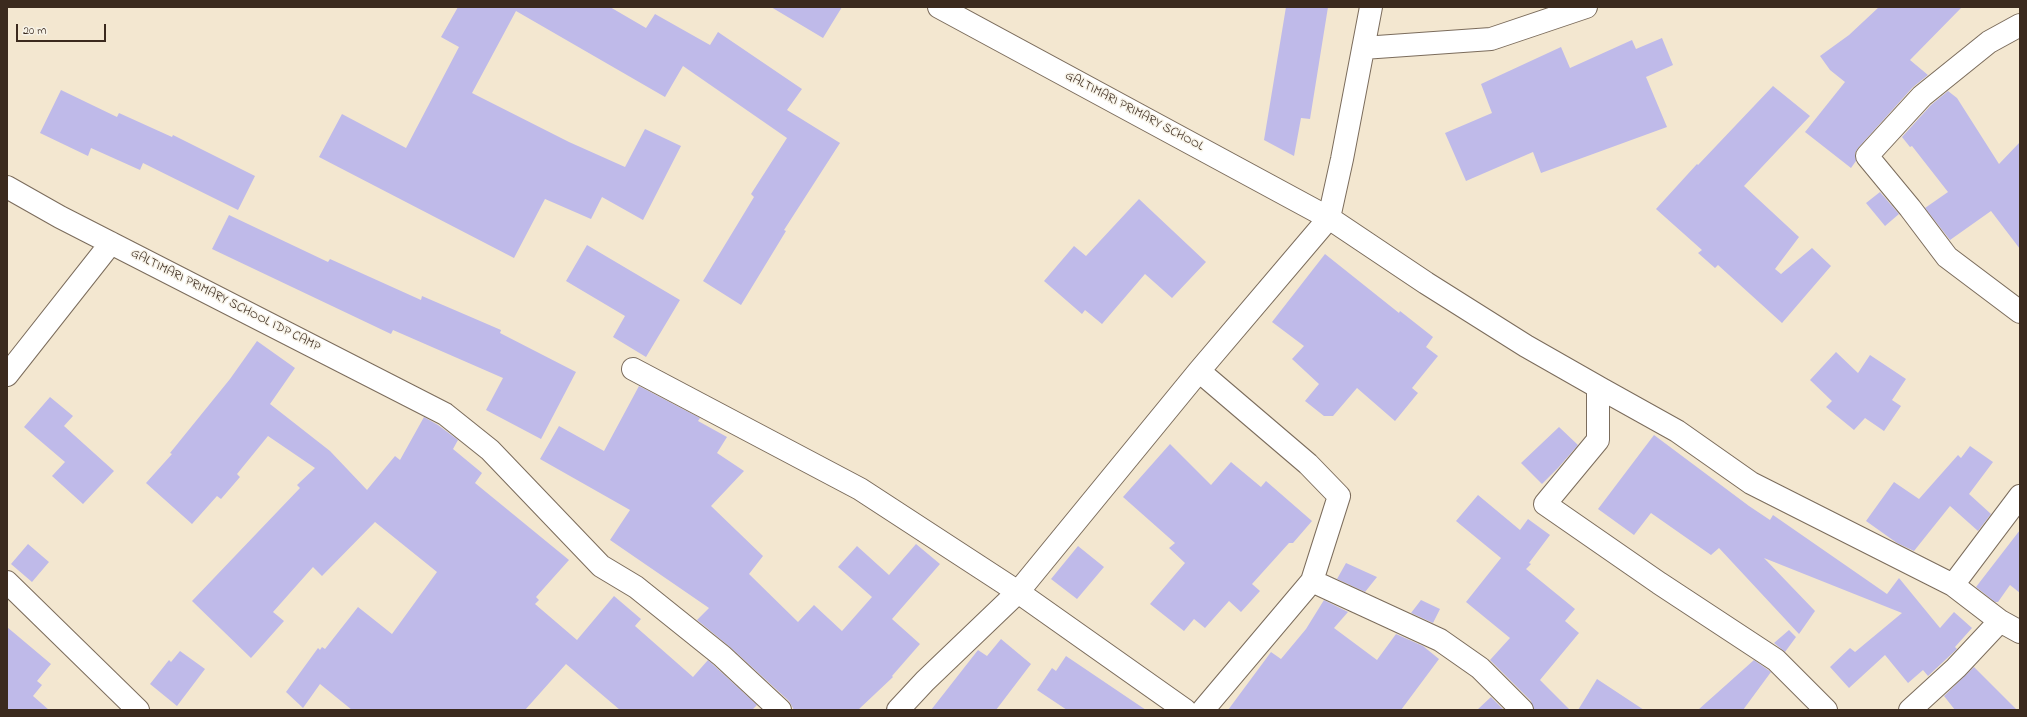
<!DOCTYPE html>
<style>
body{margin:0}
#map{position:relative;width:2027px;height:717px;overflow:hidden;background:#f3e7d0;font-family:"Indie Flower",sans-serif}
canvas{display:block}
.frame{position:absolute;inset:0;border:8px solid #3b2a1e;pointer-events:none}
.scale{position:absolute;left:16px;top:24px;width:90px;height:18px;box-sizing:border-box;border:2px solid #3b2a1e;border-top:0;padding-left:5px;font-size:12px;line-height:14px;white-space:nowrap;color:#3b2a1e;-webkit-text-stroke:3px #f7f3e8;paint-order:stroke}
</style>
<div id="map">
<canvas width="2027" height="717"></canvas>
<div class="frame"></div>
<div class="scale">20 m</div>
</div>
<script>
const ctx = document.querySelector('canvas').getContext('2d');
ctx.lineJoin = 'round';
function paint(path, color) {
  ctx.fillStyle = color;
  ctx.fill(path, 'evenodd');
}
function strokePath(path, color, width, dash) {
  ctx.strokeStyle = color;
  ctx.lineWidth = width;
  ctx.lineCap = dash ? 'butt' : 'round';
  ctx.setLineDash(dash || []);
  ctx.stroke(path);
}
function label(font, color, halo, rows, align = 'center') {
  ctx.font = font + ' "Indie Flower",sans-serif';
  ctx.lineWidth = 3;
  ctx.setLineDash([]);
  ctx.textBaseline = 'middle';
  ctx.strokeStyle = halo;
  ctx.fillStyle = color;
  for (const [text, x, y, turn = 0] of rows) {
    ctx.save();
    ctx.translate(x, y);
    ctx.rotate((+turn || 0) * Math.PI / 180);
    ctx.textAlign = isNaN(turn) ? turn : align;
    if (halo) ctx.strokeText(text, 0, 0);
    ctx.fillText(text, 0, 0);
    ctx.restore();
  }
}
paint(new Path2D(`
 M458,7H610L646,28L655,14L710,45L718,32L802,89L787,110L840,143L784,230L786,231L741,305L703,281L754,197L751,194L787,138L683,66L665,97L516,11L472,93L569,142L625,167L645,129L681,146L643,220L602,197L591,219L545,199L514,258L319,157L342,114L406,148L459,47L441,37Z
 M771,7H842L823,38Z
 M1286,7H1328L1310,119L1301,118L1294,156L1264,140Z
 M1879,7H1962L1910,60L1928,75L1913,87L1858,148L1855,153L1856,161L1851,168L1805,132L1845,82L1830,70L1820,56L1849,35Z
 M1662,38L1673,65L1646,77L1667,127L1541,173L1533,152L1466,181L1445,133L1492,113L1481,84L1561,47L1570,68L1632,40L1636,49Z
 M1773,86L1810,116L1744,186L1799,237L1775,269L1781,274L1812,248L1831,266L1782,323L1718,265L1715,268L1698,253L1702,250L1656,209L1697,164L1698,165Z
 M61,90L117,117L119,113L172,137L173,135L255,176L238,210L143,163L140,170L91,148L88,156L40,133Z
 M1948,91L1957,98L1999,164L2020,142V249L1991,211L1950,240L1925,208L1948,192L1912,146L1910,147L1902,137L1931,105Z
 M1880,192L1899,214L1885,226L1866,203Z
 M1139,199L1206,262L1172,298L1145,274L1102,324L1085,310L1082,314L1044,281L1074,246L1086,256Z
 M229,215L328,262L330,259L421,300L422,296L501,330L500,333L576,372L541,439L486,410L503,378L393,330L391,334L212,249Z
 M587,245L680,300L646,357L613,337L625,316L566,281Z
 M1325,254L1399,313L1400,311L1433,337L1426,347L1438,356L1412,388L1418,393L1395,421L1357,388L1333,416H1324L1305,401L1319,384L1292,359L1304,346L1272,322Z
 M257,341L295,368L270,404L330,451L367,490L395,456L400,460L424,417L438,425L458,440L453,449L482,473L475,483L569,560L536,597L539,600L535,604L577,640L614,596L641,619L635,626L693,677L708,660L757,705L752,710H620L566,664L525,710H352L320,684L303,708L286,692L318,648L320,650L322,647L325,649L358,607L392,634L437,572L375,522L322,576L313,567L273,612L284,621L251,658L192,601L300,488L297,485L315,468L268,436L237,474L240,477L221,499L217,496L192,524L146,483L172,454L170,453L230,379Z
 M1836,352L1858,373L1870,355L1906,379L1892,400L1901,406L1884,431L1865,418L1854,430L1826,407L1832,401L1810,380Z
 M639,386L700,418L698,421L727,437L717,453L744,471L711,506L763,556L749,574L798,622L814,605L842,631L872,597L838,567L857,546L889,575L916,544L940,564L892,619L920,644L892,676L893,677L858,710H794L789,701L730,647L697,620L709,608L610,540L630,510L540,459L559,426L604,451Z
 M50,397L73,416L64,426L114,471L83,504L52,476L65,462L24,427Z
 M1559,427L1578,445L1558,468L1542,484L1521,463Z
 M1654,435L1749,506L1770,520L1773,515L1887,594L1899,578L1940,628L1954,612L1972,628L1955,647L1957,649L1928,676L1923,670L1908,683L1885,655L1849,688L1830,667L1850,648L1855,652L1902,613L1764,558L1815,611L1799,634L1719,548L1711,555L1651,513L1634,535L1598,509Z
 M1170,444L1211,485L1231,462L1261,487L1266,481L1312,521L1293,543H1289L1252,584L1260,591L1241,612L1229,601L1205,628L1194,619L1184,631L1150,604L1185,563L1169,548L1175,543L1123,497Z
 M1970,446L1993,462L1969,494L1991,514L1978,531L1950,506L1914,551L1897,543L1866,521L1894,482L1919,499L1958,455L1961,458Z
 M1478,495L1520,530L1528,519L1550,535L1529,563L1531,564L1526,569L1575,609L1565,621L1579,633L1540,680L1570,710H1534L1531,701L1490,660L1510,638L1466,602L1501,558L1456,521Z
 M2020,530V593L2010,585L1998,602H1995L1976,587Z
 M28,544L49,562L32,582L11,564Z
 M1078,546L1104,567L1077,599L1051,579Z
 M1346,563L1377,577L1365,592L1337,579Z
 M1324,600L1348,612L1334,628L1377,660L1396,634L1423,646L1439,659L1401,710H1228L1271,652L1281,659L1306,629Z
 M1421,600L1440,609L1433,623L1411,613Z
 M7,627L51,664L37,681L42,685L33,696L49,710H7Z
 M1789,630L1796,637L1785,652L1774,643Z
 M1001,639L1031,664L996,710H931L978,650L987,656Z
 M180,651L205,669L177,706L150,684L169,660L171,662Z
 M1066,656L1146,710H1067L1037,690L1052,668L1056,671Z
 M1754,660L1771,672L1743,710H1698Z
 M1974,667L2017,710H1955L1944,696Z
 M1597,679L1644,710H1578Z
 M1491,697L1504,710H1477Z`), '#bfbae9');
const minor = new Path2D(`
 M939,7L1329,218L1426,283L1526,346L1598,387V440L1545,504L1659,583L1776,660L1826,710
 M2020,25L1989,42L1922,96L1867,156L1910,208L1947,257L2020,312
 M1363,48L1491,39L1586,7
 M7,187L60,217L445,414L490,450L601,566L636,587L722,656L780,710
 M633,369L860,489L1018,592L1185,710
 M1199,371L1308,464L1339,496L1312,581L1203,710
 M7,375L111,243
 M1598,387L1677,431L1751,483L1953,585L2000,621L2020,632
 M1312,581L1440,640L1480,668L1522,710
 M7,582L138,710
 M1953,585L2020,496
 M898,710L925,681L1018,592L1199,371L1329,218L1342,159L1371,7
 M1910,710L1956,668L2000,621`);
strokePath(minor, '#7b6c5c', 24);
strokePath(minor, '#fff', 22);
label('13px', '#3b2a1e', '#f7f3e8', [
 ["GALTIMARI PRIMARY SCHOOL",1134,112,28],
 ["GALTIMARI PRIMARY SCHOOL IDP CAMP",225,301,27]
]);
</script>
